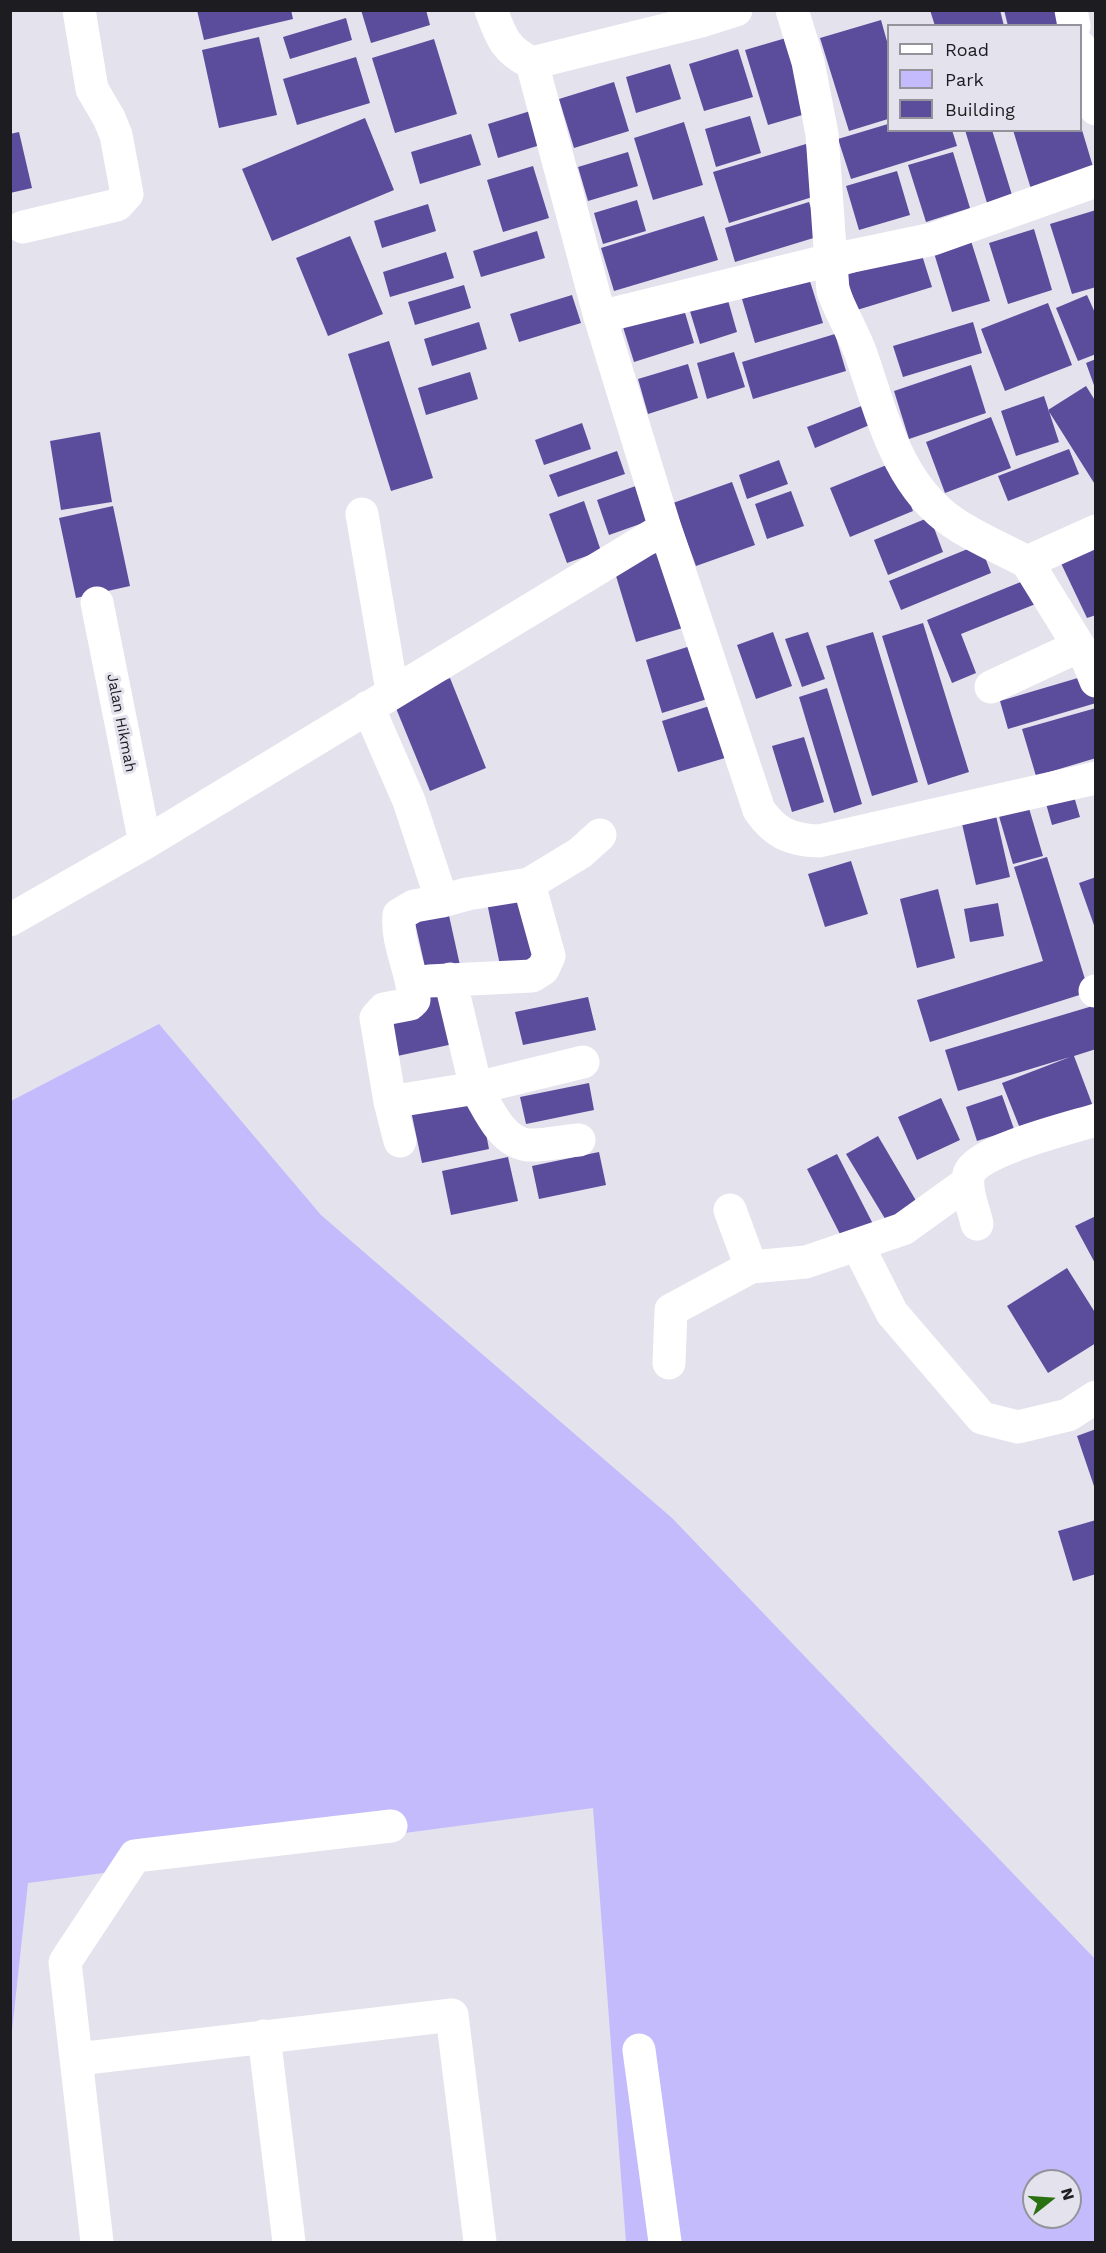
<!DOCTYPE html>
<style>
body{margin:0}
#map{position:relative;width:1106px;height:2253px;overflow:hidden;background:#e3e2ed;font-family:"Work Sans",sans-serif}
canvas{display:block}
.frame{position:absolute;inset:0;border:12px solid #1d1c20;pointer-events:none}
.legend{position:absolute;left:887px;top:24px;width:195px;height:108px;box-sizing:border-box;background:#e3e2ed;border:2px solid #94939b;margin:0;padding:8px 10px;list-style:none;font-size:18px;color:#1d1c20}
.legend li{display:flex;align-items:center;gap:12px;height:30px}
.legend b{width:30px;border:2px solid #94939b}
.north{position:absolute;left:1022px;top:2169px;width:60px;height:60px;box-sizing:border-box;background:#e3e2ed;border:2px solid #94939b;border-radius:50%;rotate:73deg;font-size:16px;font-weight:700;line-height:24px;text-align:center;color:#1d1c20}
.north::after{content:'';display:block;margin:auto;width:21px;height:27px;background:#287010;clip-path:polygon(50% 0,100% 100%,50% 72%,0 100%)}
</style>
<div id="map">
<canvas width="1106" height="2253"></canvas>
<div class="frame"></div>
<ul class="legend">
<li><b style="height:8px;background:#fff"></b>Road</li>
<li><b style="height:16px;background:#c3bbfb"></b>Park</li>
<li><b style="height:16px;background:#5b4c9c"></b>Building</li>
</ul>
<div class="north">N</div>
</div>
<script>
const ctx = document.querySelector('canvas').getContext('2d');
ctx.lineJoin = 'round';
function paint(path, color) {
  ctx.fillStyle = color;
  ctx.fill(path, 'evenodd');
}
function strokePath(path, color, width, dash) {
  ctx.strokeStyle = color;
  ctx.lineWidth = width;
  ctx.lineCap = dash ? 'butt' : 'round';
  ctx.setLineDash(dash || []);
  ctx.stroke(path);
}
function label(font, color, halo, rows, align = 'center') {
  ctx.font = font + ' "Work Sans",sans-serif';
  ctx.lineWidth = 6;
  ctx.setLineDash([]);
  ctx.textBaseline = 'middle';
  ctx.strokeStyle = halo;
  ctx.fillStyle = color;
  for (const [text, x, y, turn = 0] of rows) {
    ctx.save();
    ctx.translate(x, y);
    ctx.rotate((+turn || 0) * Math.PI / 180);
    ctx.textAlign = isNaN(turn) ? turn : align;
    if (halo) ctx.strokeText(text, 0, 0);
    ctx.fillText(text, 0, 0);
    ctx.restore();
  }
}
paint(new Path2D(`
 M159,1024L321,1215L672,1518L1095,1959V2242H626L593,1808L28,1883L11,2040V1101ZM1034,2181H1070V2217H1034Z`), '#c3bbfb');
paint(new Path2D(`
 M197,10H291L293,19L204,40Z
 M361,10H426L430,25L371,43Z
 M930,10H1000L1004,26H935Z
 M1004,10H1065L1070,26H1008Z
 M346,18L352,40L290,59L283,37Z
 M881,20L888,45V119L849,131L820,38Z
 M259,37L277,115L219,128L202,50Z
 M786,38L809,113L768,125L745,50Z
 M434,39L457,114L395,133L372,58Z
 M738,49L753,97L704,111L689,64Z
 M356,57L370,103L297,125L283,79Z
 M670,64L681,99L636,113L626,77Z
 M614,82L629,131L574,148L559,99Z
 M537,109L547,143L498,158L488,124Z
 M750,116L761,153L716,167L705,129Z
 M365,118L394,190L272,241L242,169Z
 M684,122L703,185L653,200L634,138Z
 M888,124V130H952L957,146L851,179L838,139Z
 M965,130H992L1012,195L987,203Z
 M1013,130H1082L1094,170L1031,189Z
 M19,132L32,188L10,193V134Z
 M471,134L481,165L420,184L411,152Z
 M806,144L822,194L729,223L713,172Z
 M628,152L638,186L588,201L578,167Z
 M953,152L970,208L926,222L908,165Z
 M533,166L549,218L503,232L487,180Z
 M897,171L910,215L859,230L846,186Z
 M637,200L646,231L603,244L594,213Z
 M809,202L820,236L735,262L725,228Z
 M428,204L436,231L382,248L374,221Z
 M1096,210V287L1072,294L1050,224Z
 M704,216L718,260L614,291L601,248Z
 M1034,229L1052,290L1008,304L989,243Z
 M537,231L545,258L481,277L473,251Z
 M350,236L383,314L328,336L296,258Z
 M971,241L990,301L952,312L934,253Z
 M446,252L454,278L390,297L383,272Z
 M921,252L932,287L857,310L846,275Z
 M809,278L823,323L755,343L742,299Z
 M464,285L471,308L415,325L408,302Z
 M572,295L581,323L519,342L510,314Z
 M1087,295L1096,315V354L1078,361L1056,308Z
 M727,297L737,332L700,344L689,308Z
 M1048,303L1072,365L1005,391L981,329Z
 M683,306L694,343L634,362L622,324Z
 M479,322L487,349L432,366L424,339Z
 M973,322L982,353L903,377L893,346Z
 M835,334L846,371L753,399L742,362Z
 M389,341L433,478L391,491L348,354Z
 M734,352L745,387L707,399L697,363Z
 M1096,359V388H1095L1086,363Z
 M688,364L698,398L648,414L638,379Z
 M971,365L986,413L909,439L894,391Z
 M470,372L478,399L426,415L418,388Z
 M1086,386L1096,402V486L1048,410Z
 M1044,396L1059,442L1016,456L1001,411Z
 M864,405L872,424L815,448L807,427Z
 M991,417L1011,468L945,493L926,442Z
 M582,423L591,449L544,465L535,440Z
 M100,432L112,502L61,510L50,441Z
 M1069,449L1079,474L1008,501L998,476Z
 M617,451L625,474L558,497L549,475Z
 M779,460L788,484L747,499L739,475Z
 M894,462L913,511L850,537L830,488Z
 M732,482L755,545L696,566L673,503Z
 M644,483L657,518L609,535L597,500Z
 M791,491L804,526L767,539L755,504Z
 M584,501L601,551L567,563L549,514Z
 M113,506L130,586L76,598L59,518Z
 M930,517L943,552L888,575L874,540Z
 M1096,542V615L1087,618L1059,559Z
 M980,544L991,573L901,610L889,581Z
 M663,551L686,627L636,642L613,566Z
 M1033,577L1043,601L961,634L976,673L952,683L927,620Z
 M923,623L969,772L928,785L882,636Z
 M773,632L792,686L756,699L737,645Z
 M808,632L825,679L802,687L785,639Z
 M873,632L918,782L872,796L826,646Z
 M700,643L717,696L662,713L646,660Z
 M1088,675L1096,703L1008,729L1000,701Z
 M450,678L486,768L430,791L393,701Z
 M827,688L862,804L834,813L799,697Z
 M719,703L735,755L678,772L662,721Z
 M1096,708V758L1036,776L1022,729Z
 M804,737L824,802L792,812L772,746Z
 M1071,786L1080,817L1052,825L1043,793Z
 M1026,798L1043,856L1013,864L996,806Z
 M994,807L1010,877L976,885L960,815Z
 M1047,857L1089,992L930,1042L917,1000L1043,961L1014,867Z
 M851,861L868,914L825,927L808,874Z
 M1096,877V928H1095L1079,883Z
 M938,889L955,958L917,968L900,899Z
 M524,890L538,962L501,970L486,898Z
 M998,903L1004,936L970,942L964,909Z
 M448,911L461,970L427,976L414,918Z
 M447,991L458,1043L388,1058L382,1025L419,1018L415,998Z
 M588,997L596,1030L523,1045L515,1012Z
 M1096,1005V1049L1074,1056L1094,1109L1023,1136L1002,1083L1070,1057L958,1091L945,1050Z
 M589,1083L594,1110L526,1124L520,1097Z
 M478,1092L489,1149L422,1163L410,1106Z
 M1002,1095L1014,1129L977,1141L966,1107Z
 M941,1098L960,1140L917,1160L898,1117Z
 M878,1136L918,1204L887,1222L846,1154Z
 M599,1152L606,1185L539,1199L532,1166Z
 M837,1154L873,1224L843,1240L807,1169Z
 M508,1157L518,1201L451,1215L442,1171Z
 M1096,1216V1265L1075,1226Z
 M1067,1268L1096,1314V1343L1048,1373L1007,1306Z
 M1096,1429V1489H1095L1077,1436Z
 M1096,1520V1574L1073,1581L1058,1531Z`), '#5b4c9c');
strokePath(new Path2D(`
 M792,10L808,62L822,134L833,291C841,313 853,332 861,354C882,414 897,485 954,523C976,538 1003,549 1027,562L1096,531
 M1071,10L1074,26
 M1080,47L1096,109
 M532,63L600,317L665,528L759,810C775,833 790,840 819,841L1096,778
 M23,227L117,205L127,194L116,135L109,118L92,89L79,10
 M600,317L814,264L933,239L1096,181
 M362,514L392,691
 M1027,562L1088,661L1096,681
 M97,603L145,843
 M991,687L1079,646
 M368,707L409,801L442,901L414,906L399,915C396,943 413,972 414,1000L410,1004L384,1009L376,1018L390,1102L400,1141
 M442,901L467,894L529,884L580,853L600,835
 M10,920L145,843L665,528
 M450,979L476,1088L583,1062
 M429,981L532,976L543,969L549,956L529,884
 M1095,991H1096
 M390,1102L476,1088C488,1108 501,1142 528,1145C544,1146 563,1141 579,1140
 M730,1210L751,1267L806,1262L903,1229L967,1183
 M977,1224C974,1209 964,1189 969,1174C976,1151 1070,1128 1096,1120
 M858,1246L892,1313L982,1418L1018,1427L1068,1415L1096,1397
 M669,1363L671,1310L751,1267
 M264,2036L289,2242
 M639,2050L665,2242
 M78,2059L452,2015L480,2242
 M97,2242L65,1962L135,1856L391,1826`), '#fff', 33);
strokePath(new Path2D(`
 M491,10C501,37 505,50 532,63L701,21L736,10`), '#fff', 33);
label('15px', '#1d1c20', '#e3e2ed', [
 ["Jalan Hikmah",121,723,79]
]);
</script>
